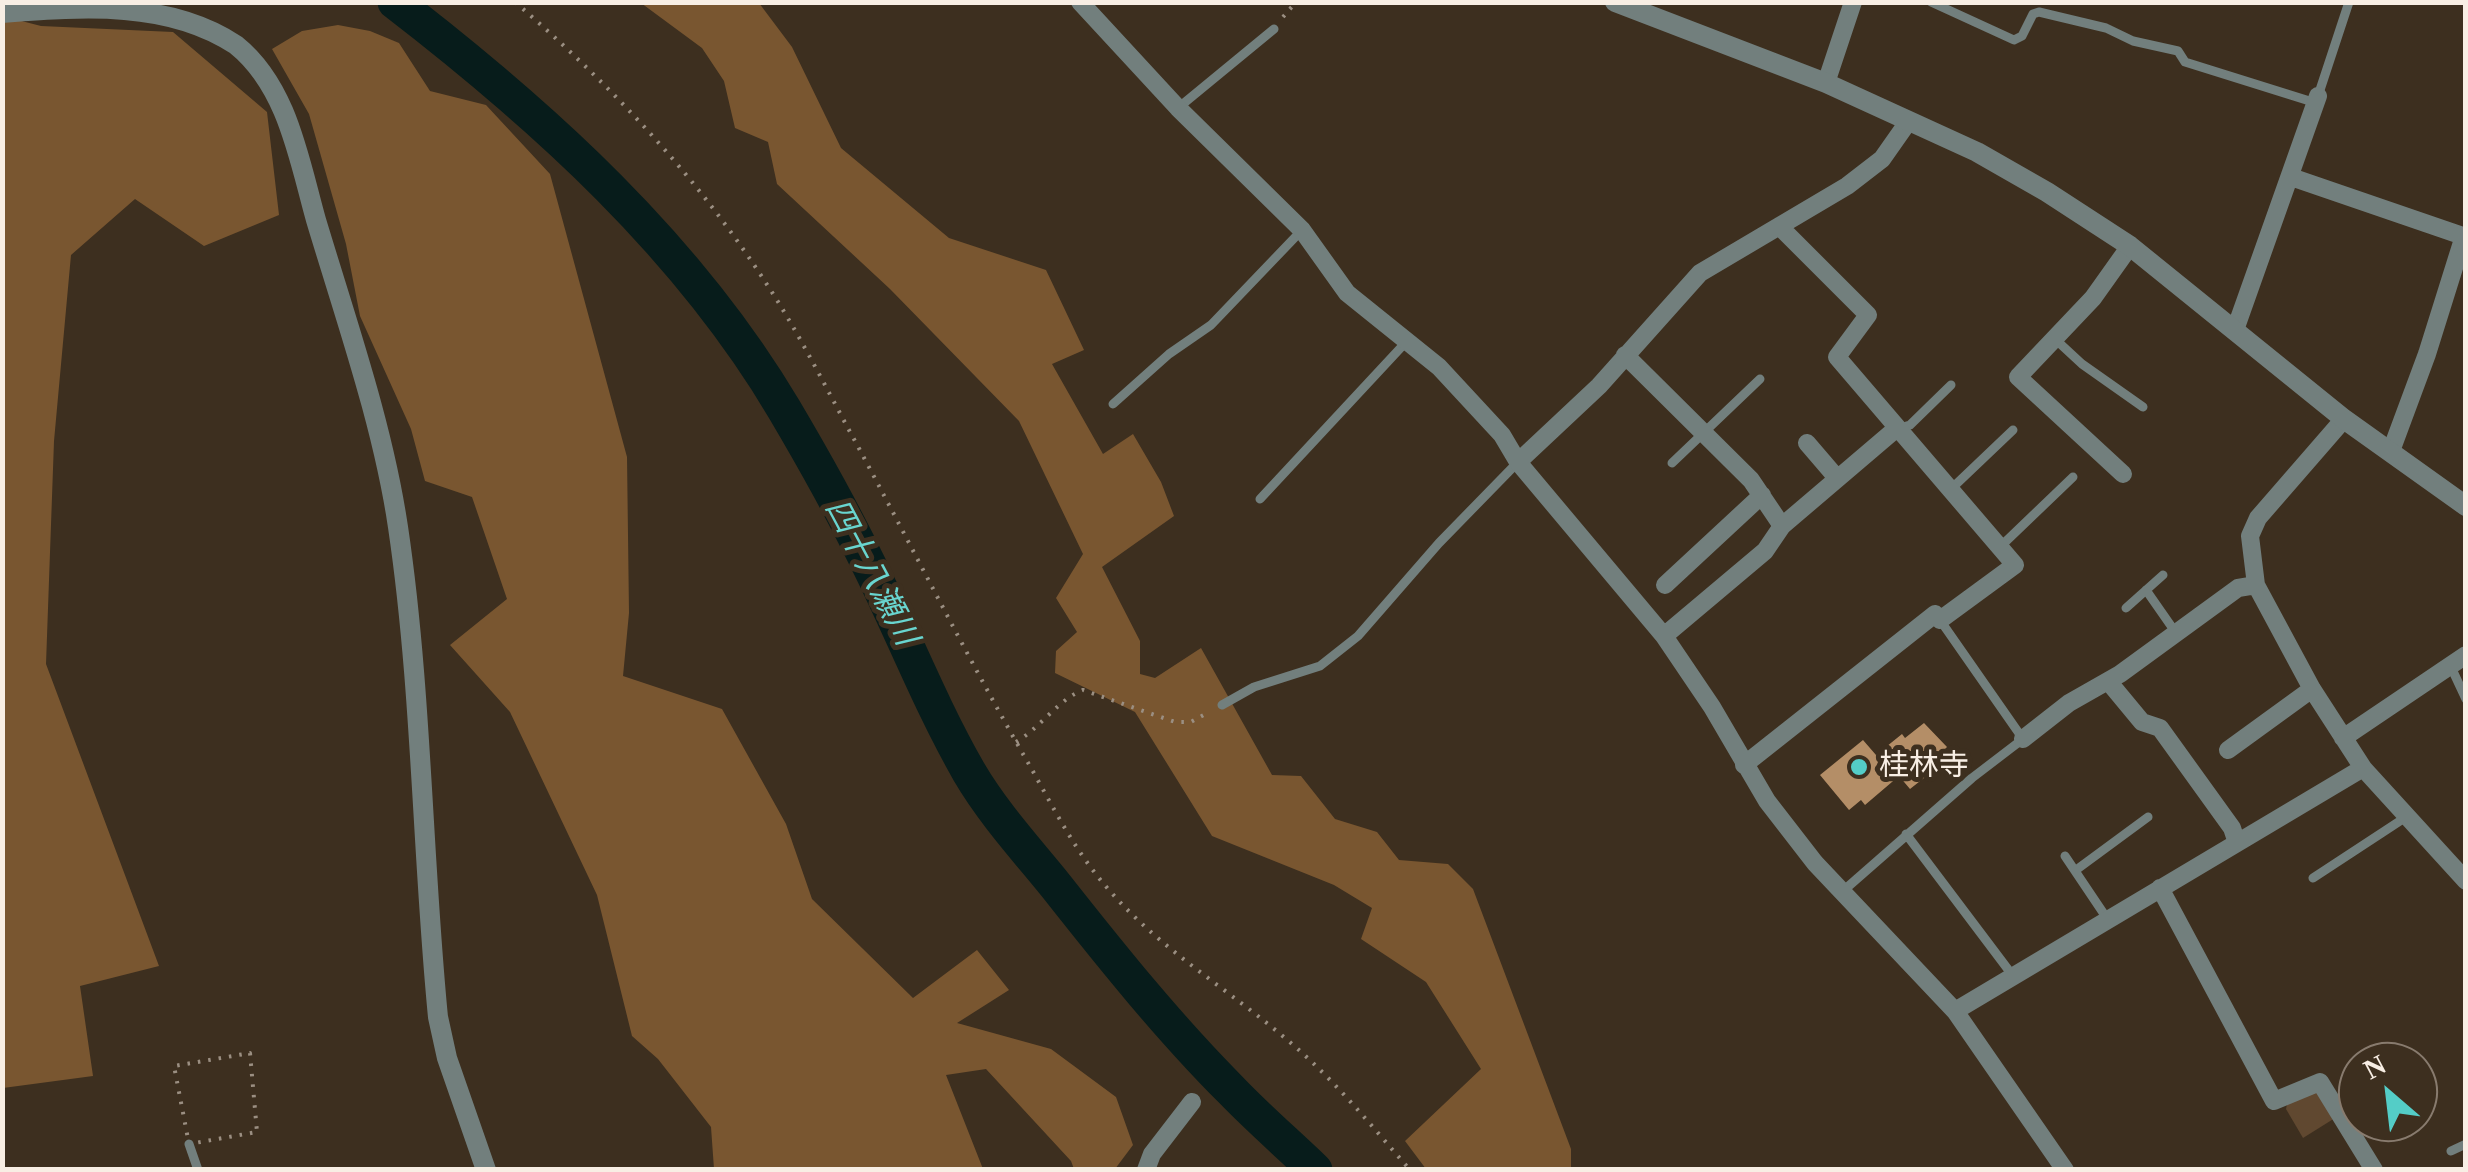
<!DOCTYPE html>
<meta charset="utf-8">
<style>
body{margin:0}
#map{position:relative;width:2468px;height:1172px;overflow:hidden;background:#3d2f1f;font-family:"Times New Roman",serif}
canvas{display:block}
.frame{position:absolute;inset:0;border:5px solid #f8eee4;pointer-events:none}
.north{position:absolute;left:2338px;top:1042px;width:100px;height:100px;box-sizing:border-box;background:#3d2f1f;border:2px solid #887b6e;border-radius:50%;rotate:332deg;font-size:28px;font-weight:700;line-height:40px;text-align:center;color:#f8eee4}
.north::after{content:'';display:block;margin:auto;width:35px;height:45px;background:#54cdc7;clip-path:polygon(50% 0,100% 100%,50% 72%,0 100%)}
</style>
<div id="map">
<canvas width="2468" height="1172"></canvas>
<div class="frame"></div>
<div class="north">N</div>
</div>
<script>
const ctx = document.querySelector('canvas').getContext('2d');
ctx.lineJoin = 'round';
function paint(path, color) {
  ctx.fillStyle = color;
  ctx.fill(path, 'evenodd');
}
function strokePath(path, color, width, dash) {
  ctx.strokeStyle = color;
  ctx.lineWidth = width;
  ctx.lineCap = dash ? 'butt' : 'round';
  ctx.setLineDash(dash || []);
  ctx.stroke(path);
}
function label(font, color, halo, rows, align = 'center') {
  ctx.font = font + ' "Times New Roman","Noto Sans JP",serif';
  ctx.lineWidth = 10;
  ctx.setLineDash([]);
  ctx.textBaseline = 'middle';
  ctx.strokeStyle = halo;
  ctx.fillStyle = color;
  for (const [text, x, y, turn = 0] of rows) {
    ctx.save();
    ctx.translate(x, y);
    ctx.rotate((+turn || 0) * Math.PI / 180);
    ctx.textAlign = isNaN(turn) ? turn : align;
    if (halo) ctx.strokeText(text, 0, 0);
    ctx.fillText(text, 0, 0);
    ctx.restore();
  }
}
paint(new Path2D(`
 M2313,1091L2319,1093L2335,1118L2303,1138L2286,1109L2288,1100Z`), '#604830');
paint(new Path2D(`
 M641,3H759L792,47L841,148L949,238L1046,270L1084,350L1052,364L1103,454L1133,434L1161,482L1174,516L1102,567L1140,641V674L1155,678L1201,648L1272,775L1301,776L1335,819L1377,832L1399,860L1448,864L1473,889L1571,1149V1169H1426L1405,1141L1481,1069L1426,982L1361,939L1372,908L1334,885L1212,836L1135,712L1055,673L1056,651L1077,632L1056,598L1083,554L1019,421L890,289L777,184L768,142L735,128L724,81L702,48Z
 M2,16L41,26L173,32L267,112L279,215L204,246L135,199L71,255L54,441L46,664L159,966L80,986L93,1076L3,1088Z
 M338,25L370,31L399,43L430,91L486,105L550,174L627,457L629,613L623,676L722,709L786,824L812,899L913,998L977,950L1009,990L957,1023L1051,1049L1116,1097L1133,1145L1115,1169H1074L1071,1161L986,1069L946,1075L983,1169H714L711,1127L658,1059L632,1036L597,895L510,712L450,645L507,599L472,497L425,481L411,429L360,316L346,244L309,114L272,49L302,31Z`), '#795630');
strokePath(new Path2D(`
 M395,2C543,116 688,247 784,409C813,458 842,510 867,561C902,631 930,704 969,772C993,813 1026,849 1056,886C1112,957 1169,1028 1233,1092C1259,1119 1288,1144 1315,1170`), '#071c1b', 35);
paint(new Path2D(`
 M1924,723L1947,747L1942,752L1948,759L1910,789L1899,776L1865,805L1861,800L1849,810L1820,775L1863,740L1876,755L1902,734L1905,738Z`), '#b48e67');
strokePath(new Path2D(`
 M515,2C610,84 698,178 766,283C799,333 826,388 855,441C911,545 964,651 1023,754C1043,788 1061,825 1084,858C1140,938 1213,977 1285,1038C1332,1077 1370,1124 1410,1170
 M1283,17L1296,2
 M1016,742C1039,729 1060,698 1083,690L1175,722H1191L1209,712
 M250,1053L257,1132L189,1144L174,1066Z`), '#9b8f82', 4, [2.5, 8]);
strokePath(new Path2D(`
 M1931,2L2014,40L2022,36L2033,14L2039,12L2106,28L2133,41L2178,51L2185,62L2316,103
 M2318,96L2349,2
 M1178,108L1274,29
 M2055,339L2082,364L2143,407
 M1113,404L1169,354L1211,325L1302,230
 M1900,428L1910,425L1951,385
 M1672,463L1760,379
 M1950,490L2013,430
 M1260,499L1407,341
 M2000,547L2073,477
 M2146,590L2176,633
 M2126,608L2163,575
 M2451,667L2466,699
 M1222,705L1254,687L1320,666L1358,636L1439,543L1518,462
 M1906,834L2013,976
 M2065,856L2108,920
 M2076,870L2148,817
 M2313,878L2406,817
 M1843,891L1972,778L2023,739L1940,620
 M189,1144L198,1170
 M2451,1151L2466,1144`), '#727f7d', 9);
strokePath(new Path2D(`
 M1080,2L1178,108L1302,230L1347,293L1439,367L1502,435L1518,462L1664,636L1712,707L1767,801L1815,863L1955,1011L2065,1170
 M1826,83L1853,2
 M2291,177L2466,237
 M2235,330L2318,96
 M1625,355L1751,480L1782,526
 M2344,419L2258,518L2250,536L2256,585L2312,689L2363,768L2466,881
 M1807,443L1837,478
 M2391,451L2427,354L2464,236
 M1518,462L1599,386L1700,273L1847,186L1882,159L1908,122
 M2123,474L2018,377L2093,298L2130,246
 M1665,585L1762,495
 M1664,636L1765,551L1782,526L1897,428
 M2108,681L2142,722L2160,728L2232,828L2237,843
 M2343,738L2466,655
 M2023,739L2069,703L2120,674L2238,588L2256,585
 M2228,750L2312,689
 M1744,765L1935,614L1940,620L2015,565L1837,357L1868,315L1779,226
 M2160,888L2274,1101L2320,1082L2374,1170
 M1955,1011L2363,768
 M1146,1170L1152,1154L1192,1102`), '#727f7d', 18);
strokePath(new Path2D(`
 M1615,2L1826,83L1977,152L2047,192L2130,246L2344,419L2466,506
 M2,13C82,7 168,0 236,45C288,87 299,160 316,220C346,320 383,425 398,527C422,689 422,854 438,1017L447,1058L486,1170`), '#727f7d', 20);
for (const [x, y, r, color] of [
 [1859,767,10,"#54cdc7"]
]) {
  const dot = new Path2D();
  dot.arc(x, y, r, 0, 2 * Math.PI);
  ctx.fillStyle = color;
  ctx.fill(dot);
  strokePath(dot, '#3d2f1f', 4);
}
label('30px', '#f8eee4', '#3d2f1f', [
 ["桂林寺",1879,767]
], 'left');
label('italic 32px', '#69d5cf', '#3d2f1f', [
 ["四十八瀬川",870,573,62]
]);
</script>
